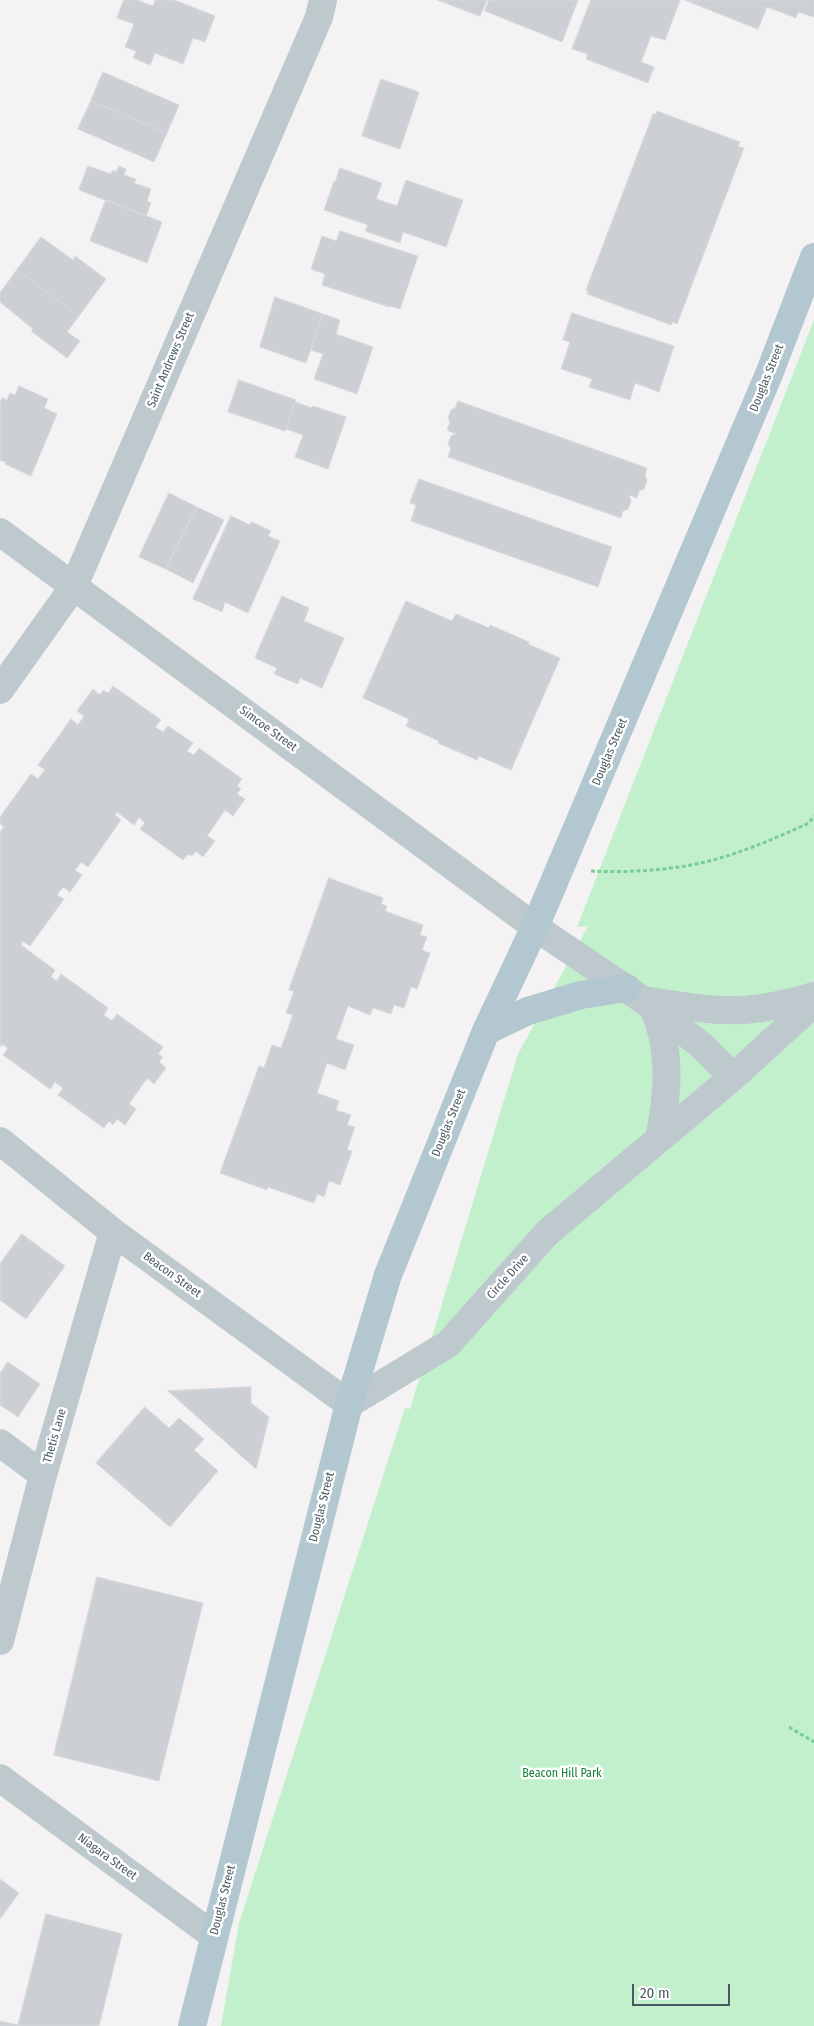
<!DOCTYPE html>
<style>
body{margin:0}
#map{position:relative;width:814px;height:2026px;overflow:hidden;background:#f4f2f2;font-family:"Fira Sans Condensed",sans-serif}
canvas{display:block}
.scale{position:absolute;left:632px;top:1984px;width:98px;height:22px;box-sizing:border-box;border:2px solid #4a595f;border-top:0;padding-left:6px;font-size:15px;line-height:18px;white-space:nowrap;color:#4a595f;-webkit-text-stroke:4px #fff;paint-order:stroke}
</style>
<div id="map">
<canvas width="814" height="2026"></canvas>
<div class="scale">20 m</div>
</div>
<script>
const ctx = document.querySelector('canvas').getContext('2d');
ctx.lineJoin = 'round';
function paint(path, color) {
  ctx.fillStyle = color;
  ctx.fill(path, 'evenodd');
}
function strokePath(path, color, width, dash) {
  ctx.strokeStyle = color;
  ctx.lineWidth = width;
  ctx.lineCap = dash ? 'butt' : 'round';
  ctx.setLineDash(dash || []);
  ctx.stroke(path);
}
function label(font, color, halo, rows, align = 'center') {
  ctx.font = font + ' "Fira Sans Condensed",sans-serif';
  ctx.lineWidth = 5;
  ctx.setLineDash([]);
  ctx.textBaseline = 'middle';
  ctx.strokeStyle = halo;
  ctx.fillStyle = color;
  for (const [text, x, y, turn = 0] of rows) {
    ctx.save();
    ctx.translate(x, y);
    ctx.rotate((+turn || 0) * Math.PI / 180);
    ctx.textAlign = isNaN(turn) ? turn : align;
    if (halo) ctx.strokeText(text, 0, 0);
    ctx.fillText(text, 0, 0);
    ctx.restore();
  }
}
paint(new Path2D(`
 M814,320V2026H221L239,1923L405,1408L410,1409L518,1054L588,926L577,927Z`), '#c2f0cc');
const building = new Path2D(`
 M124,0H137L153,6L155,0H174L215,16L205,42L193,38L183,64L155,53L150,65L133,58L136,51L125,47L134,24L117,18Z
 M438,0H487L480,16Z
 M489,0H578L562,42L485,11Z
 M591,0H680L665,40L651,36L641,62L654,67L648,83L586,59L588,54L572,49Z
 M685,0H814V17L798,12L796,18L767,7L758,29Z
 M103,72L179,105L167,133L91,101Z
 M381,79L419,92L400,149L362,136Z
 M91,101L167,133L154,162L78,129Z
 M657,111L740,142L738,146L744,148L677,324L672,322L671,325L587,294L588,291L586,290L653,114H656Z
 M88,166L111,174L113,170L116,172L119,166L126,169L124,175L136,179L134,183L151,189L147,201L151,203L146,216L79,190Z
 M340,168L382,183L376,199L397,206L406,180L463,200L446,247L403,232L400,243L365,231L368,225L324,210L334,181L335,182Z
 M106,200L162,222L147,263L90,241Z
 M340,231L418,256L400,309L390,306L389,307L322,285L325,274L311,269L322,236L336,241Z
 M41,237L73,260L75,256L106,279L79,316L17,270Z
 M17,270L79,316L67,332L80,341L67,358L31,331L33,329L0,302V293Z
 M275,297L323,314L306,363L260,347Z
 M572,313L674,346L659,392L635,383L630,400L589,387L592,379L561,369L570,342L563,340Z
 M323,314L340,320L336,334L373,347L357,394L314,379L323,354L311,350Z
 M239,380L296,400L285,431L228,412Z
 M19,386L48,399L44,408L57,414L31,476L5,464L6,462L0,460V403L2,398L7,400L10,393L15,395Z
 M458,401L647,468L645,476L647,480L644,489L639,491L637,498L629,495L631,501L628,509L623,511L621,518L448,457L451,449L448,444L451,436L456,434L447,430L450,422L448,418L451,410L455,408Z
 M295,402L312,408L313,406L346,417L328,469L295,457L303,435L286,429Z
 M419,479L612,547L598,587L411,521L416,505L410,503Z
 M169,493L197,507L166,569L139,557Z
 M197,507L224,520L193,583L166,569Z
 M231,516L250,525L252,522L271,531L268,536L280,541L248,613L225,602L222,612L193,599Z
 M282,596L309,608L304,621L344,638L322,688L300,678L298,684L274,674L277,668L255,658Z
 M406,601L452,621L456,614L489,628L490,625L529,642L528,644L560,658L511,770L479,756L477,760L438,743L439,741L406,726L409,719L363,698Z
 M113,686L161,720L155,727L163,732L168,726L193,743L187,751L194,755L199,748L242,779L237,786L241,789L237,794L245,799L233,816L225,810L207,836L215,841L203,857L196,851L192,856L188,854L183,860L140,829L145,823L139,817L134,825L117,812L115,815L121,820L88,867L81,862L75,870L82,875L70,892L63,887L57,895L64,899L30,946L23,941L21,945L55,970L51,977L57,981L61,974L108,1008L104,1015L112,1021L117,1014L163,1047L158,1054L163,1057L159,1062L166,1068L154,1084L147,1078L129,1104L136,1109L125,1125L117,1119L113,1125L109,1121L104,1128L58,1095L63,1088L55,1082L50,1089L3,1055L8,1048L2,1044L0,1047V832L4,827L0,824V817L31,774L38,779L45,770L38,765L71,719L78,725L84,716L77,711L93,689L100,695L103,690L108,693Z
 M329,878L383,898L381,904L387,906L385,911L423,925L420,935L427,937L422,950L430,953L417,989L411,987L404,1008L394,1005L391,1014L373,1008L370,1015L348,1006L336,1039L354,1045L345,1070L327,1063L317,1093L339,1101L336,1110L351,1115L347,1125L355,1127L347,1150L352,1151L340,1185L329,1181L324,1197L317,1194L314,1203L268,1187L267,1190L220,1173L259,1066L264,1068L272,1045L281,1048L293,1015L286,1013L294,991L289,990Z
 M22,1234L65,1266L26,1319L0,1300V1264Z
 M8,1362L40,1384L18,1417L0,1405V1374Z
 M251,1387V1403L269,1417L256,1469L168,1391Z
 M145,1407L169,1428L179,1418L204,1439L194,1450L218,1471L170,1527L96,1463Z
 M97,1577L203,1603L159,1781L54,1755Z
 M0,1879L19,1893L0,1919Z
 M46,1914L122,1934L99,2026H18Z
 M0,2021L18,2025V2026H0Z`);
paint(building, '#ccd0d4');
strokePath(building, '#d6d9dd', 1);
strokePath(new Path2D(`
 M591,871C632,873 680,870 720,858C751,849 780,836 809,823L814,816
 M789,1727L814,1742`), '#7ace95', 3, [4, 2.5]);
strokePath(new Path2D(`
 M0,532L535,927L643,1000L702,1046L733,1077
 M0,690L74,586L319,17L323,0
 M644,1000C677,1005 712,1012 745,1010C769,1008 791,1003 814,996
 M653,1007C672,1049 668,1095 659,1139
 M0,1141L113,1232L349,1404L448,1344L547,1233L733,1077L814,1003
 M0,1443L43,1475
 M0,1641L43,1475L113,1232
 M0,1778L214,1936`), '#bec9ce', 28);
strokePath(new Path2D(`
 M486,1031L528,1011L581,995L627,988
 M192,2026L349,1404L388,1275L486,1031L535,927L769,374L814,257`), '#b2c7d0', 28);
label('12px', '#4a595f', '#fff', [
 ["Saint Andrews Street",171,360,-67],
 ["Douglas Street",767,378,-68],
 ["Simcoe Street",268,729,36],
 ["Douglas Street",610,752,-67],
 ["Douglas Street",449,1123,-68],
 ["Beacon Street",172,1275,36],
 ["Circle Drive",508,1277,-48],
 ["Thetis Lane",55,1436,-74],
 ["Douglas Street",322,1507,-76],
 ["Niagara Street",107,1857,36],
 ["Douglas Street",223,1900,-76]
]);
label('12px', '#19823a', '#fff', [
 ["Beacon Hill Park",562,1774]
]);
</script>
